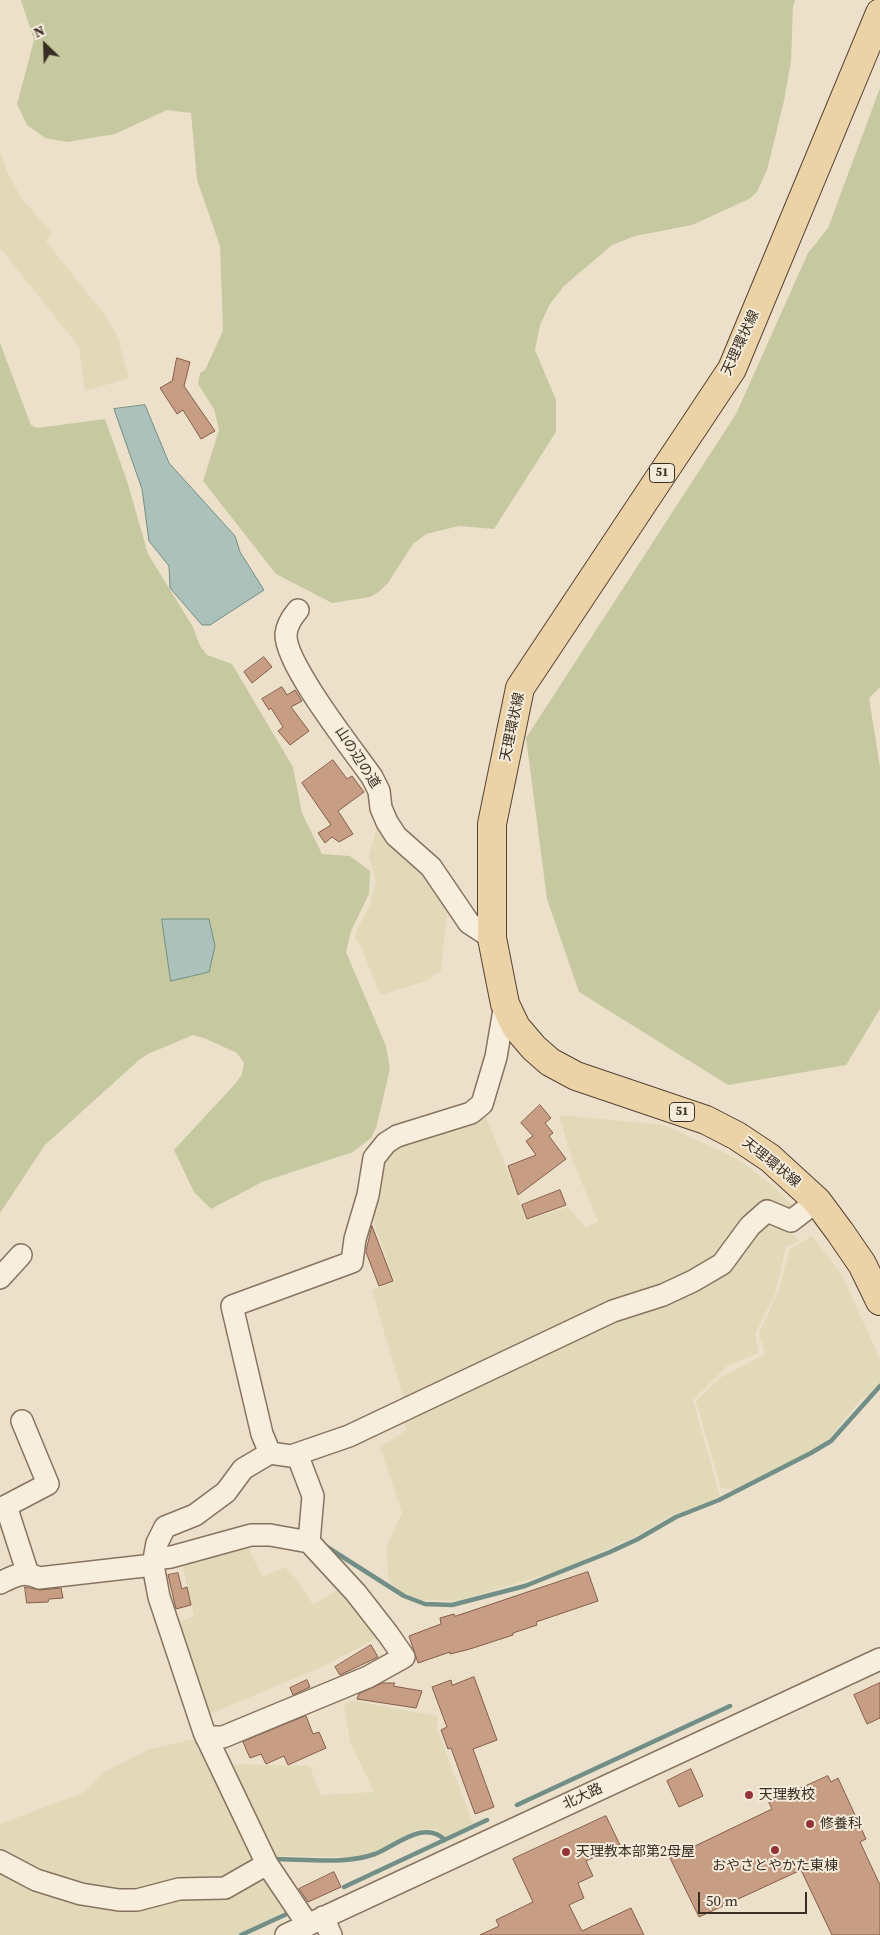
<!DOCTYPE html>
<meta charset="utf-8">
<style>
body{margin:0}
#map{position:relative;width:880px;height:1935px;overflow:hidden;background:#ece0cb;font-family:"Source Serif 4",serif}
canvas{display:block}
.north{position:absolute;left:20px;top:20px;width:50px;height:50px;-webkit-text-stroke:4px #f4ebda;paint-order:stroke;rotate:336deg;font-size:14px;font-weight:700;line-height:20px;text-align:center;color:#392c22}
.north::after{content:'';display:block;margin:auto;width:18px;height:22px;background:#392c22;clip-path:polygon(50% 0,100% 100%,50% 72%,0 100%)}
.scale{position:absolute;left:698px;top:1892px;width:109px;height:22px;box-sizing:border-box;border:2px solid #392c22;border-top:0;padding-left:6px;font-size:15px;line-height:18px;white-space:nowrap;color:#392c22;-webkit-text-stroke:4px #f4ebda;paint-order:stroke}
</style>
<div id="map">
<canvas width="880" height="1935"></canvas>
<div class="north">N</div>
<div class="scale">50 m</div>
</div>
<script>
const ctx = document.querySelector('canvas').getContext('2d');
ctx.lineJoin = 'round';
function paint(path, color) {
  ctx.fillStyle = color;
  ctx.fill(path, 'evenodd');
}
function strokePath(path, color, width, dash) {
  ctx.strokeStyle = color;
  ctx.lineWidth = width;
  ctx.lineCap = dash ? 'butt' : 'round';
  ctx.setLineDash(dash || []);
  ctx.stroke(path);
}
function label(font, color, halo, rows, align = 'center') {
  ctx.font = font + ' "Source Serif 4","Noto Sans JP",serif';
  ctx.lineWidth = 4;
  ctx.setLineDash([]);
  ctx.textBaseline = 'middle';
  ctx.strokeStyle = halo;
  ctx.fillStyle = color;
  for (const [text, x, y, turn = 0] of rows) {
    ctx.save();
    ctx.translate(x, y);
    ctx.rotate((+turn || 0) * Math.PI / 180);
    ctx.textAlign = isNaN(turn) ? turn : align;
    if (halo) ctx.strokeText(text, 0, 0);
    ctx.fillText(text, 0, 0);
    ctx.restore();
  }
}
paint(new Path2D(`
 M0,150L7,172L22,199L52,233L46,241L105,315L118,337L129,378L85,391L79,347L0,248Z
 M378,822L448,901L441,971L426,981L380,995L360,944L355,939L357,929L369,908L376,881L369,857Z
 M485,1114L527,1220L568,1207L586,1228L598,1221L571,1157L559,1115L664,1125L736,1158L772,1185L797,1210L766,1208L718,1259L405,1404L372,1290L394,1281L369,1207L378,1162L395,1143Z
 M770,1216L800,1241L786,1247L775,1294L755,1334L759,1353L728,1365L693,1400L720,1497L671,1516L640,1534L564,1569L457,1601L422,1600L401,1592L388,1580L387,1545L402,1513L380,1447L407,1430L402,1417L665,1298Z
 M812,1236L841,1273L880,1359V1386L861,1399L827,1441L740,1491L721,1488L696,1401L720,1378L765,1354L759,1333L778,1292L790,1249Z
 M247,1544L262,1577L285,1567L297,1580L313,1605L343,1586L379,1637L324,1666L205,1716L174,1625L194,1616L182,1563Z
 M355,1701L438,1716L437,1729L473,1824L445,1837L436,1829L417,1830L377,1851L354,1857L270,1856L225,1764L310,1766L320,1795L374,1792L350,1742L344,1704Z
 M199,1738L261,1860L224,1880L129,1896L44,1875L0,1853V1824L85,1792L104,1772L147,1750Z
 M0,1866L119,1905L267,1869L290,1909L236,1935H0Z`), '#e1d9b8');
paint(new Path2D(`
 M21,0H795L793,6L791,61L784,101L767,170L757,192L749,199L692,225L635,236L612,245L564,286L550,304L540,325L535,350L556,400V432L494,529L459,526L426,534L413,544L388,583L380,591L370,597L332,603L276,574L203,481L219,430L214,409L198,384L200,373L205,370L223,331L220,246L197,180L191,113L167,110L115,134L67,142L45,138L27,125L17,104L34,40Z
 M880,88V687L869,698L880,767V1009L846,1065L728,1085L579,992L547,899L526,738L736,414L808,253L828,228Z
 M0,343L31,425L37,428L105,419L128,484L148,554L193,627L200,646L207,655L232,664L293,767L302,813L322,854L350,856L370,871L369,894L351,931L346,952L386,1046L390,1069L376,1128L371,1138L353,1152L262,1182L211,1209L194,1192L174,1150L236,1083L242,1074L244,1063L237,1053L204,1038L193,1035L148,1054L139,1060L45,1145L0,1213Z`), '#c6c99f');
const water = new Path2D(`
 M145,405L169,463L235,536L240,552L264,590L210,625H202L170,588L169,566L149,541L142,489L114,409Z
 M162,919H209L215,946L209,972L171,981Z`);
paint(water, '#abc1b9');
strokePath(water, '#718f86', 1);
strokePath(new Path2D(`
 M327,1547L404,1596L425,1604L452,1605L525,1586L610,1552L638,1539L676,1517L719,1500L811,1453L831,1441L880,1386
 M517,1805L730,1706
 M272,1859C305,1859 343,1865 375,1854C396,1846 424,1819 445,1840
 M344,1887L487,1820
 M241,1935L291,1912`), '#718f86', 4.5);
const building = new Path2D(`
 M177,358L190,362L184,386L215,431L201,439L183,410L177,414L160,388L172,381Z
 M264,657L272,667L252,683L244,672Z
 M282,687L287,695L295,690L302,701L291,707L309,731L290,745L278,731L283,727L271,708L269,710L262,699Z
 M333,760L347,779L352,776L364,792L338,811L353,834L339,842L332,837L325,843L318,833L331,825L302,783Z
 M540,1105L551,1118L545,1123L553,1133L549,1136L566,1159L518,1195L508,1166L536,1155L526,1141L533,1136L521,1123Z
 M560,1190L566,1205L527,1219L522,1205Z
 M372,1226L393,1281L379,1286L366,1252Z
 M588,1572L598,1601L536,1622L537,1625L513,1633V1635L470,1649L450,1654V1652L418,1663L409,1636L441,1624L440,1618L454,1614L455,1616Z
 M178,1573L182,1589L187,1587L191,1605L176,1609L168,1575Z
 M25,1587L40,1590L61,1588L63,1598L49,1599L48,1602L27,1603Z
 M371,1645L378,1657L340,1675L335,1667Z
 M474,1677L497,1740L473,1749L494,1807L475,1814L451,1748L448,1749L441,1730L447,1727L432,1687L451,1680L452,1685Z
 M307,1680L310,1687L293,1695L290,1688Z
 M383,1683H395L393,1686L422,1691L416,1708L357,1699L359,1694Z
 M880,1683V1718L867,1724L854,1695Z
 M306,1716L313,1734L319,1732L326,1748L288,1765L284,1756L266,1764L261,1754L250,1758L243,1742Z
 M691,1769L703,1796L679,1807L667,1781Z
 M828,1776L831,1782L838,1778L866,1839L860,1842L880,1885V1935H832L801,1870L699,1917L670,1858L772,1809L769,1803Z
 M606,1816L620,1845L586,1861L593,1876L578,1883L584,1898L569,1905L582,1931L631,1908L644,1935H480L499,1926L496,1920L533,1902L513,1859Z
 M334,1872L341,1887L308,1902L299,1889Z`);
paint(building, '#c79d84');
strokePath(building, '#855d48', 1);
const minor = new Path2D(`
 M298,610C292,617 287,624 286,634C284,663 353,750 372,777L379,791L381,808L387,822L396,836L431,867L469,923L492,938
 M0,1278L21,1255
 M22,1421L48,1484L6,1506L28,1574
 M270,1453L262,1434L232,1306L352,1262L355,1239L368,1195L374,1158L386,1143L397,1136L471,1113L482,1104L496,1057L505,1004
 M297,1454L313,1496L309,1542
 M154,1559L171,1557L251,1535H270L309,1542L356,1593L388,1634L404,1657L368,1677L223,1737H206
 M0,1583C14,1576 24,1570 39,1578L153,1565
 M0,1861L36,1880L81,1894L119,1900H137L179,1889L225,1888L267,1864
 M323,1917L331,1935
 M308,1925L267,1864L204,1732L159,1597L153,1565L157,1543L165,1527L195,1515L226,1492L243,1469L270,1453L291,1456L349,1436L613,1311L663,1295L693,1281L722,1264L750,1226L767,1211L791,1221L817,1201
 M286,1935L880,1659`);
const major = new Path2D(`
 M880,13L732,369L520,688L492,824V938L505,1004L516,1027L534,1048L550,1062L576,1076L706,1120L737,1136L770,1158L817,1201L840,1232L862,1264L880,1301`);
strokePath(minor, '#877360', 24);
strokePath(major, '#564233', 30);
strokePath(minor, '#f7eedd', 21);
strokePath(major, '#ebd3a7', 28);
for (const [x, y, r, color] of [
 [749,1795,5,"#923539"],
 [810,1824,5,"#923539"],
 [775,1850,5,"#923539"],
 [566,1852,5,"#923539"]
]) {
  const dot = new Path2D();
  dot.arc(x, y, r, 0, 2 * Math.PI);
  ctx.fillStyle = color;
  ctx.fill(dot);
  strokePath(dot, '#f4ebda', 2);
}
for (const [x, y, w] of [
 [662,473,25],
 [682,1112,25]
]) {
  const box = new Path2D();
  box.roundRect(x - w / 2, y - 9.5, w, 19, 4);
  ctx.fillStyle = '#f4ebda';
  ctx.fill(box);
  strokePath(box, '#392c22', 1);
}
label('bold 12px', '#392c22', null, [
 ["51",662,473],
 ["51",682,1112]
]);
label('14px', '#392c22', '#f4ebda', [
 ["天理環状線",741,343,-65],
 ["天理環状線",513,727,-78],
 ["山の辺の道",357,758,57],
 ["天理環状線",771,1163,39],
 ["北大路",583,1797,-25]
]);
label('14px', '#392c22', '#f4ebda', [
 ["天理教校",759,1795],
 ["修養科",820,1824],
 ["天理教本部第2母屋",576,1852],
 ["おやさとやかた東棟",775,1866,"center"]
], 'left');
</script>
